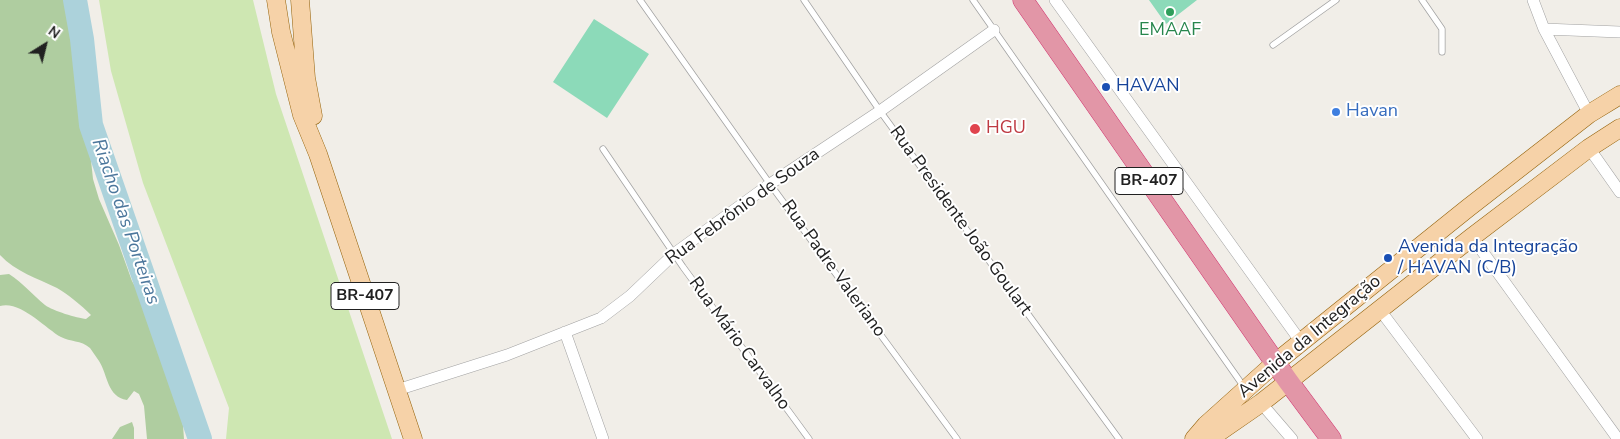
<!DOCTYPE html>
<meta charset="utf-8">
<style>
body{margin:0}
#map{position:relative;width:1620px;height:439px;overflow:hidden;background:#f1eee8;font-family:"Nunito Sans",sans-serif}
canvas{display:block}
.north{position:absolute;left:20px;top:20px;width:50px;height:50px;-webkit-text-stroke:4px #fff;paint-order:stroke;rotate:36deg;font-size:14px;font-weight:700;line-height:20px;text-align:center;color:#212121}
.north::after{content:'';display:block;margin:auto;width:18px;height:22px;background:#212121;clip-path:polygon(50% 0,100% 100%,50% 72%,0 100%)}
</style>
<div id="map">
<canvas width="1620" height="439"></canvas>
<div class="north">N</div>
</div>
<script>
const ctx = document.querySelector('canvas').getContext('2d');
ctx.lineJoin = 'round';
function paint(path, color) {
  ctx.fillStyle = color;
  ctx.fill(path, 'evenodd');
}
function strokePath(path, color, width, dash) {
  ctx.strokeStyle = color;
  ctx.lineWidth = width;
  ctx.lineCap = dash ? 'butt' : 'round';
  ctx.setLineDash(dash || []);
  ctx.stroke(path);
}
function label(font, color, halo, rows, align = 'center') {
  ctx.font = font + ' "Nunito Sans",sans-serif';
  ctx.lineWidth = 4;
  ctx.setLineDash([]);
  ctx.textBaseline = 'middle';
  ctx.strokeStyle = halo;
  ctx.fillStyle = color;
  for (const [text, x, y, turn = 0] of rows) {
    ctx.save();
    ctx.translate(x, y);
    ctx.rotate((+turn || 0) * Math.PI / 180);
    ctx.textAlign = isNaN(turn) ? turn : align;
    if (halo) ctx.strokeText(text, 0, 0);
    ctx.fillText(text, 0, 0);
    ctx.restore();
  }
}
paint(new Path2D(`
 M99,0H253L276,94L392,439H226L229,408L143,183L111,71Z`), '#cee7b2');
paint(new Path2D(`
 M0,0H69L73,20L74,57L84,95L93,179L99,199L119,245L132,281L155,322V336L173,387L183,425L184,439H147L144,406L139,394L134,391L127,400C107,397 108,375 99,361C96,357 93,352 90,348C81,340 70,342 61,337C45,328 20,300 0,306V275L9,274C23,283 33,295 45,305C53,311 77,318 86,319L91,315C81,305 69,295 57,288C37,278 16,272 0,255Z
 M132,422L134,428V439H112L120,427Z`), '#afcda0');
paint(new Path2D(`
 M1149,0H1197L1166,24Z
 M594,19L649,54L607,118L553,82Z`), '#8cdab9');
strokePath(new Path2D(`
 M75,0L82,39L91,125L200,439`), '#acd2db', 24);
const lane = new Path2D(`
 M640,0L770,184L957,439
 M804,0L880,111L1119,439
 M973,0L1244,387
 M1422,0L1442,29V52
 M1273,45L1336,0
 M603,149L683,267L809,439`);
const street = new Path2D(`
 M1055,0L1301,342
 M1533,0L1544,29L1589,114
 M1544,29L1620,32
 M1589,148L1620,192
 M1472,237L1618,439
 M1380,310L1477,439
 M565,332L603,439
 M397,390L507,355L601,318L630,296L675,253L770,184L880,111L994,30
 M1261,403L1292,439`);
const primary = new Path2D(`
 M276,0L281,32L302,115L318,154L413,439
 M300,0L306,78L313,116
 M1194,439L1206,425L1275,363L1468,208L1589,114L1620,95
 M1209,439L1261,403L1472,237L1589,148L1620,128`);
const highway = new Path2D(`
 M1023,0L1288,381L1331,439`);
strokePath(lane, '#a2a2a2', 7);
strokePath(street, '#a2a2a2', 12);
strokePath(primary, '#94620a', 19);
strokePath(highway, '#d1336f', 21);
strokePath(lane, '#fff', 5.5);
strokePath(street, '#fff', 11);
strokePath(primary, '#f6d2a8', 18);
strokePath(highway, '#e296a7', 20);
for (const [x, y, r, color] of [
 [1170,12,5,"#2e9e5b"],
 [1106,87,5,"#1a4fb4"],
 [1336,112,5,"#3f7fe0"],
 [975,129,6,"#e0444e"],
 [1388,258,5,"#1a4fb4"]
]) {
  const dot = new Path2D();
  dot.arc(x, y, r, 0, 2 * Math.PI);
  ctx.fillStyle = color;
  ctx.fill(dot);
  strokePath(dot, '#fff', 2);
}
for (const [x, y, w] of [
 [1149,181,68],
 [365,296,68]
]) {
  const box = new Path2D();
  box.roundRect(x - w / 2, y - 13.5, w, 27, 4);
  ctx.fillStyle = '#fff';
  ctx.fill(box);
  strokePath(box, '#212121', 1);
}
label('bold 16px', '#212121', null, [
 ["BR-407",1149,181],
 ["BR-407",365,296]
]);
label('18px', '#27864d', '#fff', [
 ["EMAAF",1170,31]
]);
label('18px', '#164399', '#fff', [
 ["HAVAN",1116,87],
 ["Avenida da Integração",1398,248],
 ["/ HAVAN (C/B)",1398,269]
], 'left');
label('18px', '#366cbe', '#fff', [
 ["Havan",1346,112]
], 'left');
label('18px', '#be3a42', '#fff', [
 ["HGU",986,129]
], 'left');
label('18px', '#212121', '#fff', [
 ["Rua Febrônio de Souza",743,207,-36],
 ["Rua Presidente João Goulart",960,221,54],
 ["Rua Padre Valeriano",833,269,54],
 ["Avenida da Integração",1310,337,-40],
 ["Rua Mário Carvalho",739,344,54]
]);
label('italic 19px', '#4c779c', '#fff', [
 ["Riacho das Porteiras",125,222,71]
]);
</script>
